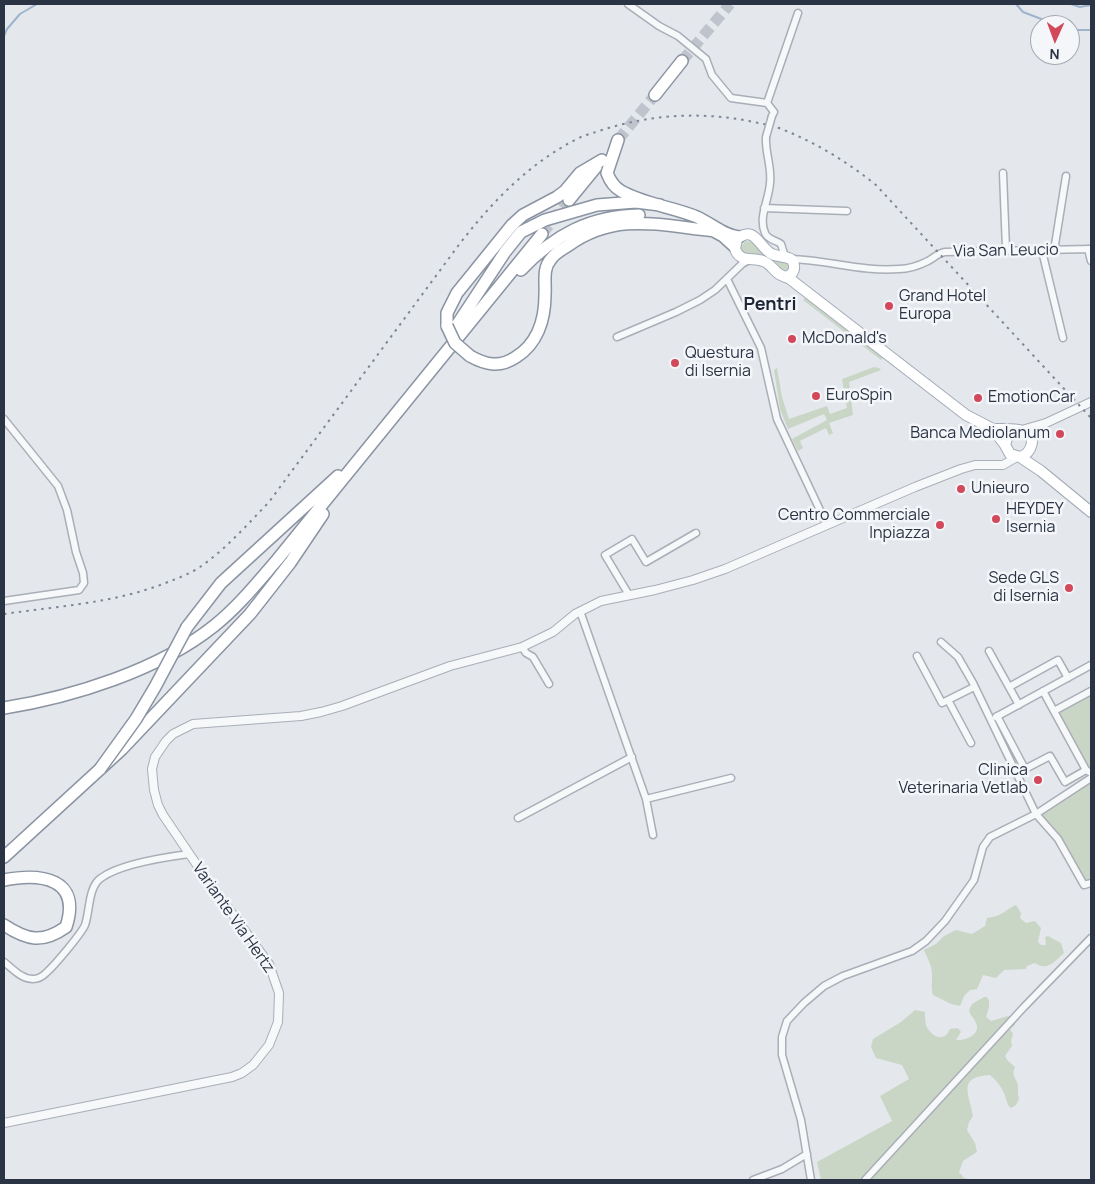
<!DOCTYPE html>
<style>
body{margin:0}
#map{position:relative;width:1095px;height:1184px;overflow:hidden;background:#e4e7ec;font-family:Manrope,sans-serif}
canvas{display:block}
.frame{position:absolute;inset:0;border:5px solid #2b3445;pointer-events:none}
.north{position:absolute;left:1030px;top:15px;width:50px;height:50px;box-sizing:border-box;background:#f4f6f9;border:1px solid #a4a8b1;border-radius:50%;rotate:182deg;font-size:14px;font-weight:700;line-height:20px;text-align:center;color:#2b3445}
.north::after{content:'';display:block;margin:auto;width:18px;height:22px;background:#d1495b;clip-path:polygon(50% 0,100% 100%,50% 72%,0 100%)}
</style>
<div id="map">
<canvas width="1095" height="1184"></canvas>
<div class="frame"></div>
<div class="north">N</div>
</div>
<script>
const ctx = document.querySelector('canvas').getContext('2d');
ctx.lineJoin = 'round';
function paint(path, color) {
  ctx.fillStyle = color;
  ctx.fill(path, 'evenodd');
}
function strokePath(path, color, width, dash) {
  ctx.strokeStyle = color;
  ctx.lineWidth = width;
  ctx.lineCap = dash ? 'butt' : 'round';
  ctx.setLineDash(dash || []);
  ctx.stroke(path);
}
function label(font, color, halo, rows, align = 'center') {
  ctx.font = font + ' Manrope,sans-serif';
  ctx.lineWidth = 5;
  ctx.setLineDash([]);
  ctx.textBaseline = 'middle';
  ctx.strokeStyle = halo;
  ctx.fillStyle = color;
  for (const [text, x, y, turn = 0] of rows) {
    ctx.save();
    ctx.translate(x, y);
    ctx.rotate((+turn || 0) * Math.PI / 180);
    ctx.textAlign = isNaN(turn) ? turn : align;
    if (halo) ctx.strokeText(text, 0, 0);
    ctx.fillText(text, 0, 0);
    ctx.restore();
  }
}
paint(new Path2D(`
 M745,241L753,242L765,255L788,262L789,268L785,271C777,269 770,259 760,255C754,253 748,255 743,253L741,247Z
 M805,298L883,358L881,360L803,300Z
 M874,367L879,368L881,370L849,382L853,415L829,423L833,433L829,435L826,428L800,441L803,448L798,451L792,439L827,420L824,414L788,429L780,409L774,370L777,368L782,397L789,419L827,406L830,414L847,408L842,379Z
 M1091,691V773L1054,711Z
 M1091,778V883L1084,885L1058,839L1036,814Z
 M1016,905L1021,913L1020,918L1026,923L1035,921L1041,928L1038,942L1041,945H1046L1045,937L1048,936L1061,943L1064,953C1055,961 1047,972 1035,963L1027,966L1026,969L1004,970L996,978L983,975L977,989L970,990L964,996L960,1006L951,1004L933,995C931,988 932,985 932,978C933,968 928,959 924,950L936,944L944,936L956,930L972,934L985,926L987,918C1003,916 1003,911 1016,905Z
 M984,997H987L989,1001V1007L986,1017L991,1021L1008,1016L1015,1020V1025L1010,1029L1013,1034L1011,1041L1012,1046L1005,1056L1008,1061L1015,1067C1012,1074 1014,1076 1017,1082C1019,1087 1017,1093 1019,1099L1016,1105L1011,1108C1006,1104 1007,1099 1004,1093C1001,1086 996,1080 990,1075C957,1077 969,1093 973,1116L969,1122L967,1130L975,1143L977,1152L963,1161L959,1172L964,1178L971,1180H821L817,1162L892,1121L880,1096L909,1079L902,1065L876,1058L871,1047L873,1039L901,1022L915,1010L925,1012C925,1017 925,1021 926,1025C928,1031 938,1042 946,1035C948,1034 948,1031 950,1029L958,1028L961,1032L956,1040C966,1041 983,1034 975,1021C973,1016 970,1016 969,1010L972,1004Z`), '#c9d6c5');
strokePath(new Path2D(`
 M1016,4L1023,12L1057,25
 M1071,4L1080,7L1091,5
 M1070,30H1091
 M4,36L7,29L20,14L37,4`), '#9fb4cc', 2);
strokePath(new Path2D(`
 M682,61L730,4
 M618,140L655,95
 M542,234L569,200`), '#bfc3cb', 11, [11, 5.5]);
const minor = new Path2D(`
 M628,4L659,26L678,36L706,59L712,75L731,98L767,103L774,112L772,116
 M767,103L798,13
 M766,137C765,153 772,167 770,183C769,200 758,217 765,233C768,240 776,240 781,244L785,257
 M1003,173L1006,249
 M764,208L847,211
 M1088,249L1091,261
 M1042,251L1063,338
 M1054,251L1066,176
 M791,259C828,260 862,272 899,269C908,269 920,265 928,261C935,257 938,253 945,252L1091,249
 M727,279L761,348L777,419L827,525
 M617,337L676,312L700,300L715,290L742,264L749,260
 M4,419L58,486L67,510L76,552L83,573L84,583L79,590L4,601
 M629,595L605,555L632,539L646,562L696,533
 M580,611L646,799L653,835
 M941,642L958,657L973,683L1036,814L1058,839L1084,885L1091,883
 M522,647L526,653L533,657L549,684
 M989,651L1019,705
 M917,656L942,703L974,687
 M1009,687L1058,660L1068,678
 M1043,691L1086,770L1091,773
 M948,700L971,743
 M1054,711L1091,691
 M997,716L1025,769L1050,756L1065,782L1086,770
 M996,717L1091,665
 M646,799L731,778
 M518,818L632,757
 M4,962C12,968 21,979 33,979C38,979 43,976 46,973C55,965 81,934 85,925C90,911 88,887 101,878C120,864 166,857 189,854
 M753,1180L782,1169L807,1154
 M811,1180L801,1120L782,1055V1037L787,1021L804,1003L824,986L843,976L912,951L926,941L945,921L974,880L983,847L990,837L1036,814L1091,778
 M865,1180L1024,1007L1091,938`);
const tertiary = new Path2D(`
 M1022,430L1046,423L1091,402
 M4,1123L232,1077L242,1073L253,1065L269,1045L278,1022L279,993L269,964L199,868L163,815L158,805L154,790L152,769L155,757L166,741L173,734L193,724L301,716L321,712L342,706L450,666L522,647L553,632L575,614L601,601L655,590L693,580L725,569L915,487L961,469L975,465H1003L1017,457`);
const primary = new Path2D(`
 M785,277C794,275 797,267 791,259C785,256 778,257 772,254C759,248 755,224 737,239L735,249C740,263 752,257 763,261C770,263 773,270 779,274C782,276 786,277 790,279L966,415L993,429L1005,445
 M993,429C1002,429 1014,428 1023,431C1038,435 1032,454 1020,457L1010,454L1005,445L1008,435L1017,430
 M1020,457L1041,471L1091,512`);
const trunk = new Path2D(`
 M655,95L682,61
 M618,140L607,173C610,181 614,187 621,191C644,204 673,207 697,217C712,224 723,235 739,237
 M569,200L596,167
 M710,229L723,236L734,246
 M521,270C554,235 590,216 639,215
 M447,326V313L457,293L512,225L523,215L557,197L565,191L580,173L602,160
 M451,334L505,252L521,232L545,220L597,205L636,202L660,205
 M470,356C486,365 500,368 516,357C537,344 545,320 545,295C546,283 542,269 551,259C555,253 563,249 569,245C617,211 662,226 715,231
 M187,627L221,583L338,476
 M4,708C73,697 159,670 214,626C238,607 257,583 277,560L542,234
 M4,857L122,749L250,614L290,563L323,514
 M4,880C41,873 82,878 66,927C42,944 27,940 4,925`);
strokePath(minor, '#a9aeb7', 9);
strokePath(tertiary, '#a9aeb7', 10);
strokePath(primary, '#a3abb8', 12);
strokePath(trunk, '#8b94a3', 14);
strokePath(minor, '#f7f8fa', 6);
strokePath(tertiary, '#f7f8fa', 8);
strokePath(primary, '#fff', 10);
strokePath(trunk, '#fff', 11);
strokePath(new Path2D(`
 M4,614C59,606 116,603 168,582C179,578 191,573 200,567C226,549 247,525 269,502L458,246C491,203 527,165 575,140C582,136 589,134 596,132C646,115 697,111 749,121C759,123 769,125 779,128C815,142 846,161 876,185L1091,418`), '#7d8696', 2, [2.5, 5]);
const minorBridge = new Path2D(`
 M766,137L772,116`);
const trunkBridge = new Path2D(`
 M447,326L455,343L470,356
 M100,769L136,719L155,687L187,627`);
strokePath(minorBridge, '#a9aeb7', 9, []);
strokePath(trunkBridge, '#8b94a3', 14, []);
strokePath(minorBridge, '#f7f8fa', 6);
strokePath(trunkBridge, '#fff', 11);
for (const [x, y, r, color] of [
 [889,306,5,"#d1495b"],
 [792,339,5,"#d1495b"],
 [675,363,5,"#d1495b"],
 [816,396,5,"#d1495b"],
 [978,398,5,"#d1495b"],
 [1060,434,5,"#d1495b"],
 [961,489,5,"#d1495b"],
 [996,519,5,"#d1495b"],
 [940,525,5,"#d1495b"],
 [1069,588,5,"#d1495b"],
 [1038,780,5,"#d1495b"]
]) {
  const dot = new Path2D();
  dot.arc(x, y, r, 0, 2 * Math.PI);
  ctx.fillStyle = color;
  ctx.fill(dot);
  strokePath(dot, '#f4f6f9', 2);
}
label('16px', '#2b3445', '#f4f6f9', [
 ["Via San Leucio",1006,251,-1],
 ["Variante Via Hertz",233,918,55]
]);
label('16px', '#2b3445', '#f4f6f9', [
 ["Grand Hotel",899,297],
 ["Europa",899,315],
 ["McDonald's",802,339],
 ["Questura",685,354],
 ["di Isernia",685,372],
 ["EuroSpin",826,396],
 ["EmotionCar",988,398],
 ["Banca Mediolanum",1050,434,"right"],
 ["Unieuro",971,489],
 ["HEYDEY",1006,510],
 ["Isernia",1006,528],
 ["Centro Commerciale",930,516,"right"],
 ["Inpiazza",930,534,"right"],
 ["Sede GLS",1059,579,"right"],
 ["di Isernia",1059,597,"right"],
 ["Clinica",1028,771,"right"],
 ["Veterinaria Vetlab",1028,789,"right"]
], 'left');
label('bold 18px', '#1d2536', '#f4f6f9', [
 ["Pentri",770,305]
]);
</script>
